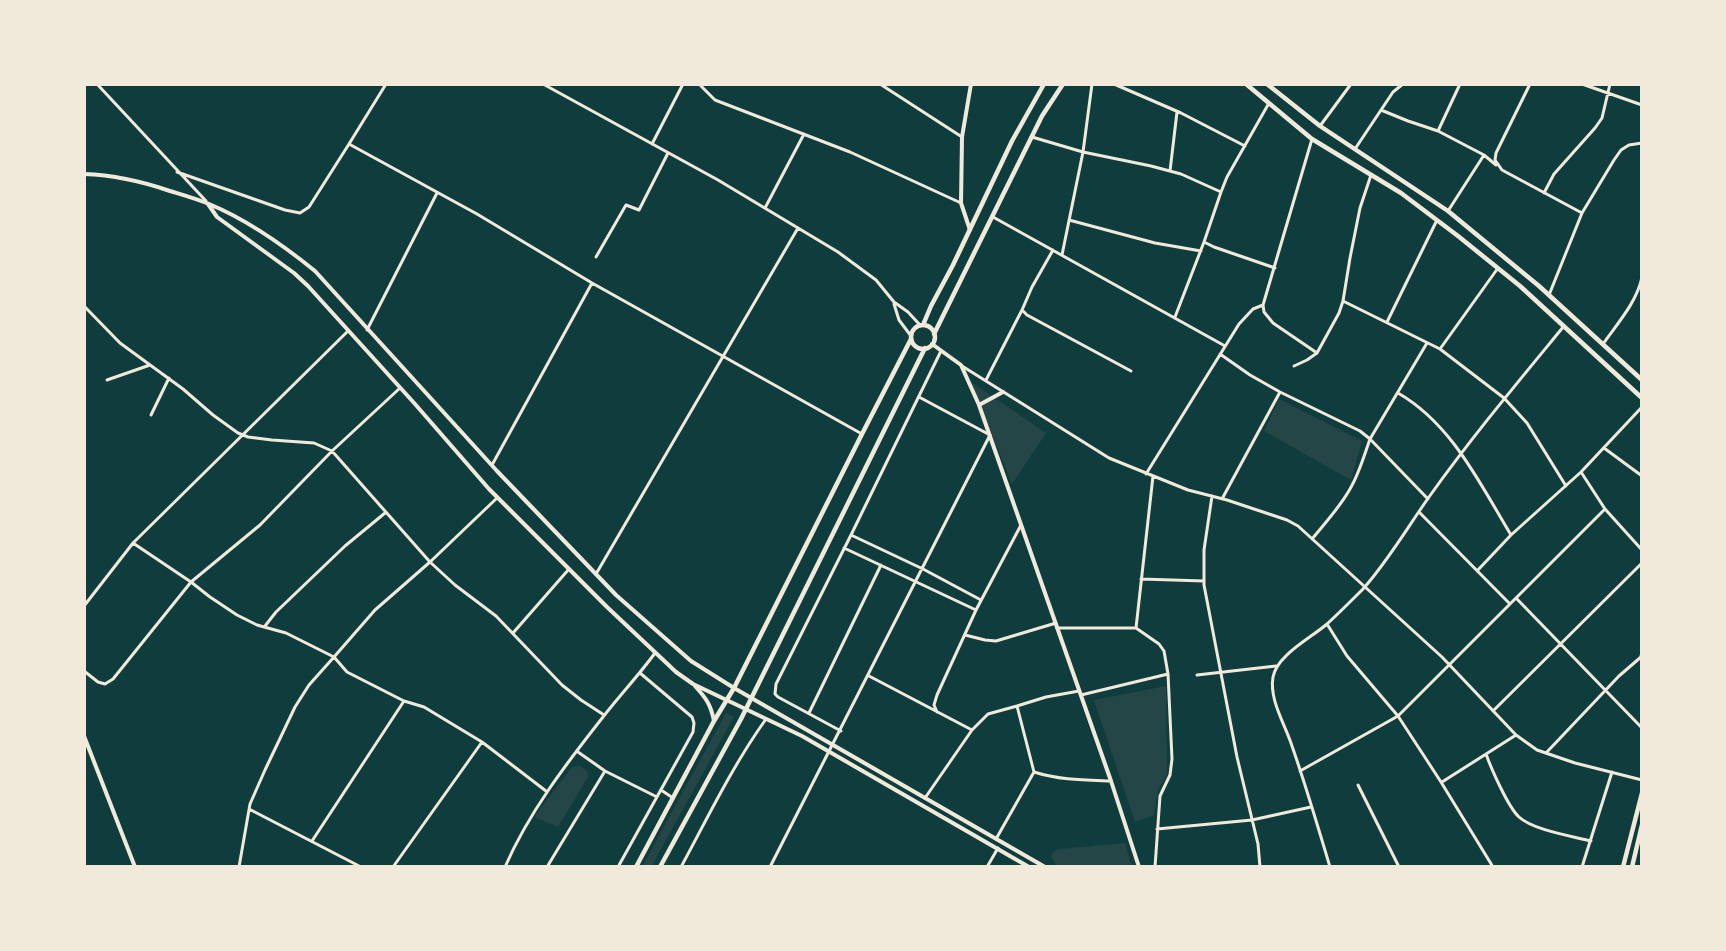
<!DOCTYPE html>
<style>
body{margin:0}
#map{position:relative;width:1726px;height:951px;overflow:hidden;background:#0f3d3e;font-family:Arial,sans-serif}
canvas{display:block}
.frame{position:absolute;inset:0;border:86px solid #f1e9da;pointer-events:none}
</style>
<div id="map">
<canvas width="1726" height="951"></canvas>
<div class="frame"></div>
</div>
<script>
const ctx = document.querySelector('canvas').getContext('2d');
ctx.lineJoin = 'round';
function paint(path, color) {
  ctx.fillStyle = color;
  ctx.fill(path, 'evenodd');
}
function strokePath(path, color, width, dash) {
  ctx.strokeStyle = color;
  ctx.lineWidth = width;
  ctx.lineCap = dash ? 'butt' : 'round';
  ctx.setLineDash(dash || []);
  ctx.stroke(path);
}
paint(new Path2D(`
 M971,382L1046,433L1012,484Z
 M1279,399L1362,441L1351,480L1264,431Z
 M1166,686L1167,775L1158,790L1154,815L1135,822L1094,700Z
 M726,713L734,717L651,867H642Z
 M580,766L587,771L588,777L558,827L534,817L572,767Z
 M1125,843L1132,867H1057L1051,856L1054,851L1060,849Z`), '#244646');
strokePath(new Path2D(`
 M97,84L206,201
 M386,84L349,144L477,214L592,283L862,434
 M543,84L718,180L838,252L876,280L894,302L908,312L920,325
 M699,84L715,100L850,152L961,203
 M880,84L962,137
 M1114,84L1181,113L1245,146
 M1460,84L1438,131L1484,155L1496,165
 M1530,84L1496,153L1495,160L1502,170L1582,213
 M1582,84L1642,105
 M1381,110L1408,121L1438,131
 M1320,126L1351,84
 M1032,137L1083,152L1151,166L1181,174L1221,192
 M1312,139L1263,305L1264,312L1273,323L1317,353
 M652,144L683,84
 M1355,149L1393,92L1403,84
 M1170,171L1177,112
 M177,172L285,210L300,213L309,207L349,144
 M1544,193L1554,174L1595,128L1602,118L1610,84
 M765,208L804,134
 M1448,211L1484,155
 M993,217L1225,346
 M1069,220L1155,243L1201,251
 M1204,242L1214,247L1275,268
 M1053,250L1032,287L1022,310L1027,315L1131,371
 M1062,255L1083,152L1092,84
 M596,257L626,205L639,210L668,153
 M1549,295L1582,213L1614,160L1621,150L1629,145L1642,143
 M1343,301L1440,349L1504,398L1527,423L1566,486
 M894,304L899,320L911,336
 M84,306L120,343L183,389L213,415L238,433L248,437L272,440L314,443L332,451L430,562L455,585L496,616L562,685L581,700L604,715
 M1175,317L1204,242L1221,192L1227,177L1269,103
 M1387,322L1437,220
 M367,330L437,193
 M1427,343L1370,439L1428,499
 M1603,344C1617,324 1637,302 1642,277
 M1440,349L1498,268
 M1220,354L1250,375L1280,392L1360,431L1370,439C1364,456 1359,474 1350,489C1340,507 1325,523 1312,539
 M962,366L1109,458L1188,490L1227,500L1287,520L1298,526L1442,657L1516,735L1537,750L1575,763L1642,780
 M1294,366L1307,360L1317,353L1339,313L1343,301L1350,258L1360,208L1371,175
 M107,380L150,365
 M986,380L1022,310
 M1398,393C1452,424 1480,484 1511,535
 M151,415L169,378
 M1604,448L1642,476
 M492,465L592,283
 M1581,472L1605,509L1642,550
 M1146,474L1239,324L1253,309L1263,305
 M1212,496L1204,550V585L1237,757L1258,844L1260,867
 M1222,499L1280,392
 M1419,512L1510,604
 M851,535L923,569L981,600
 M133,543L191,582L210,597L237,615L257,625L286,633L334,657L375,610L430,562L497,498
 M844,548L976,610
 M1477,571L1511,535L1581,472L1642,407
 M596,574L798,228
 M1141,579L1204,581
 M1516,598L1642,728
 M84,606L133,543L348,331
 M1327,624L1347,656L1398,716L1441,782L1493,867
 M265,626L276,612L345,546L385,513
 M1057,628H1136L1159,644L1164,651L1168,674
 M1136,628L1153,476
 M513,633L569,569
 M965,635L985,640L996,641L1056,623
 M1641,657L1642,650
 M84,671L98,682L105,684L113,679L191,582L260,525L332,451L400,388
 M1197,675L1276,666
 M869,676L972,730
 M1081,695L1168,674L1172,759L1170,775L1160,796L1155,867
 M1017,706L1046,697L1079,691
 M1493,711L1642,563
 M937,712L934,705L937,695L976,610L1021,525
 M809,713L881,565
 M841,731L778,697L775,694L776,684L851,535L941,351
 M578,752L605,771L657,797
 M1546,753L1619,676L1641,657
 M1486,754C1491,768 1508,807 1519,817C1533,830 1571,836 1591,841
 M1300,771L1398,716L1605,509
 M1442,782L1516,735
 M1358,785L1399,867
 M661,790L673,798
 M925,798L972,730L988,714L1017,706L1034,772C1059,780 1084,780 1111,781
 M249,809L361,867
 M1157,829L1252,820L1311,807
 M996,839L1034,772
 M312,841L404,701
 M239,867L250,804L265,770L295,707L309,685L334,657L347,672L404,701L424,707L482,742L546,791
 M393,867L482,742
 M505,867C529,812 566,764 603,717C620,695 639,675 655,653
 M547,867L605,771
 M618,867L693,732L694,723L692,717L640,673
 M681,867C708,817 733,765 766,719
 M770,867L990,435L919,397
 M987,867L998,848
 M1330,867C1318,827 1306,786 1292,746C1285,724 1269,700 1273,677C1277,655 1311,638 1327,624C1339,613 1351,601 1363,589C1388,561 1407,528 1429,497C1471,438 1518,382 1564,326
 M1582,867L1612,772`), '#f1e9da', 3);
strokePath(new Path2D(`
 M84,174C114,175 141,181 170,191C183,195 197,199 209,204C248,220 283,245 315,271L497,471L616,595L691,661L734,688L1045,867
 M208,204L217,217L294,273L308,286L415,404L489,489L607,607L676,672L693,684L802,736L1029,867
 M970,230L961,203L962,137L971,84
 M932,344L961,365L979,405L1111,781L1139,867
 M979,405L1003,392
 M695,686C706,698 711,705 714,721
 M84,736L135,867`), '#f1e9da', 4);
strokePath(new Path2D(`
 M1246,84L1312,139L1401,193L1458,236L1520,286L1642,398
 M1267,84L1320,126L1448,211L1539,286L1642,380
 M923,325L931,306L953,265L1012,141L1044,84
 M911 337a12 12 0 1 1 24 0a12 12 0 1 1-24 0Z
 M934,334L1042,116L1063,84
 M636,867L714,721L734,688L862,434L911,339
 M660,867L741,719L925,348`), '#f1e9da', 4.5);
strokePath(new Path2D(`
 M1623,867L1642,793
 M1632,867L1642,825`), '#f1e9da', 4.5);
</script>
